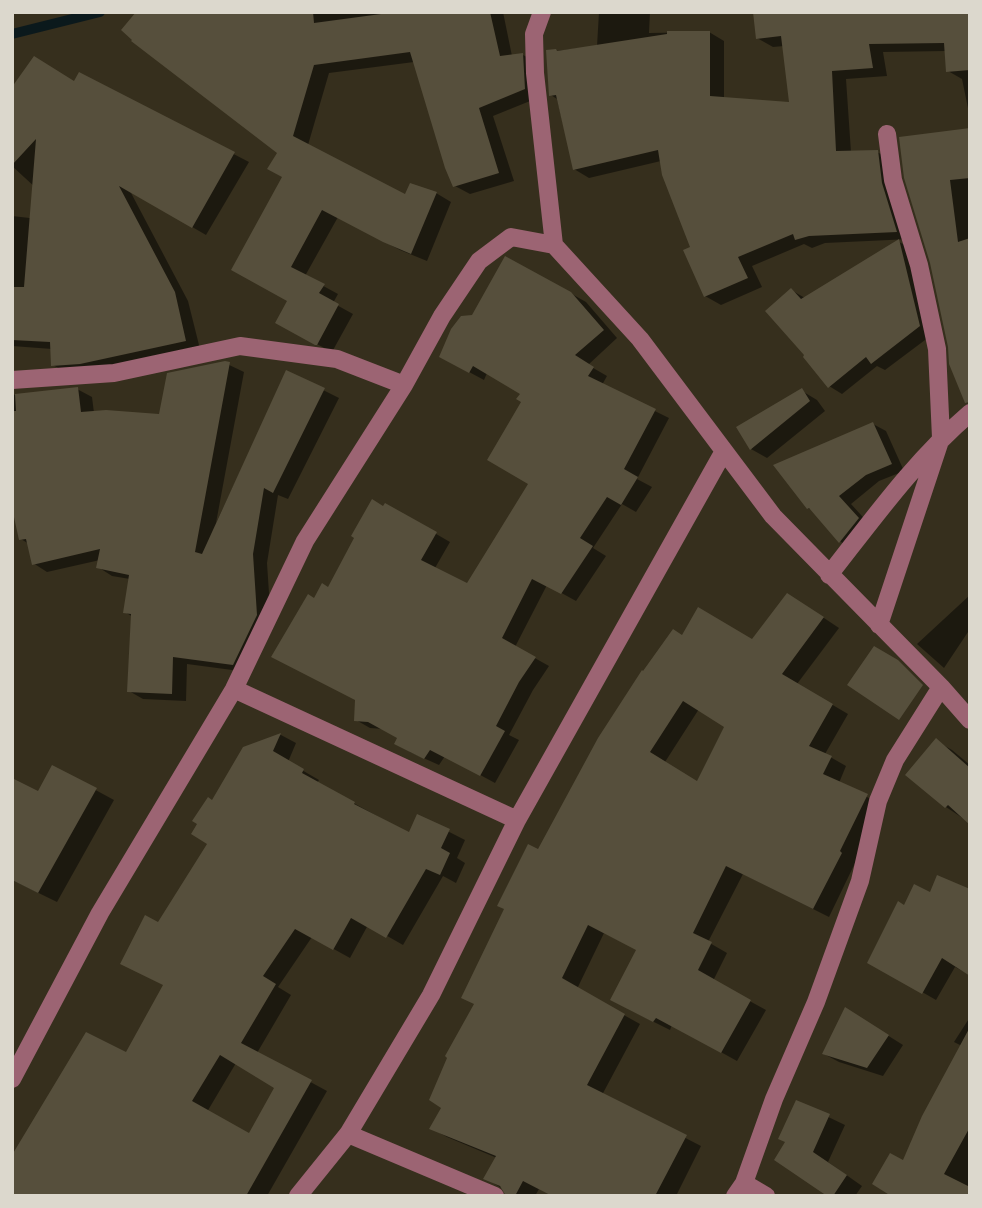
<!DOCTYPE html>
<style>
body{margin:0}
#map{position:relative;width:982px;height:1208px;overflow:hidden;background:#362f1d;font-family:"PT Sans Narrow",sans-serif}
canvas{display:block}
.frame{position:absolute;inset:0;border:14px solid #dcd8cd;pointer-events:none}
</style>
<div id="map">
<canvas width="982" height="1208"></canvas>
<div class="frame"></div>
</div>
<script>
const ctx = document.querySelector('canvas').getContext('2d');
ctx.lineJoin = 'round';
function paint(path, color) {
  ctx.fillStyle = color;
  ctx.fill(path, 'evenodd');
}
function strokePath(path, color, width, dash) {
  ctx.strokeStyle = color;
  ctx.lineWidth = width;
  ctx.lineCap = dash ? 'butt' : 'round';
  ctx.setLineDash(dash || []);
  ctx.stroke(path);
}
paint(new Path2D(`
 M192,12H503L512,56L523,55L538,63L540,97L493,116L514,181L470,194L455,186L414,62L329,73L308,145L406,197L436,193L451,202L427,261L400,250L338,217L305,276L338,294L333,303L353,314L332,352L292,331L284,177L280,153Z
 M599,12H650L649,33L709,32L724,41V99L791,104L784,46L773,47L757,38L970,12V118L962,79L948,71L946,51L883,52L887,76L846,79L851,152H877L892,160L911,239L825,243L812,248L804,244L752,266L762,287L721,305L705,296L693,248L661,161L589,178L574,169L557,99L551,95L548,52L597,46Z
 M79,74L249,162L206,235L130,191L188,301L200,349L67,373L53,365L52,349L12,346V216L74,223L12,166V90L75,83Z
 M970,130V403L967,402L950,347L932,262L906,177Z
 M899,242L912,249L933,334L885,370L877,366L842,394L829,386L791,290L805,298Z
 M570,293L586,302L617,338L588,365L607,376L602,385L669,418L637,479L652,487L636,512L622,504L593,548L606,556L576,601L547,585L515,647L549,666L533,690L509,735L519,740L495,783L445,756L439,765L410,752L399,738L384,729L370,728L356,720L357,700L315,600L329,589L386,505L450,542L435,568L468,586L531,483L522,393L487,373L484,380L456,365Z
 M225,363L244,372L216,523L287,372L339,398L288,499L278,495L267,563L271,623L247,672L187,664L186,701L143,699L129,691L133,617L125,612L130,579L112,576L98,567L100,560L47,572L33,563L29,544L21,539L12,500V395L77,389L92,397L94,413L160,416Z
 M802,391L817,400L825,411L767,458L751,449Z
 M873,424L886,431L904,471L879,481L851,504L871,526L853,549L841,542L814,511L808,508Z
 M970,595V629L944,668L917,644Z
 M803,604L839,628L797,684L848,714L825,754L846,766L839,783L883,805L829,917L743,874L708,942L727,953L713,981L766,1010L737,1061L672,1025L670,1030L628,1009L638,950L604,933L577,989L640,1024L602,1095L701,1146L676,1196H553L539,1189L535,1196H515L485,1178L497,1158L447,1137L431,1128L443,1107L475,1004L539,851L683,637L753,641ZM699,709L726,727L698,783L665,762Z
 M281,735L296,743L288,762L319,780L317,783L410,834L418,816L465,840L457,858L465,863L456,883L443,876L403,945L368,925L350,958L312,937L278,987L291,995L257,1053L327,1091L267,1196H12L126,1055L164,985L159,924L209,844L213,803L244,748ZM236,1063L276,1087L249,1136L207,1112Z
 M936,741L952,750L970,765V823L946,807L908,775Z
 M53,767L114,800L57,902L12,880L39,793Z
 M931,894L970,975L955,967L936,1000L870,962L905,907Z
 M970,1017V1196L903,1162L962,1046L954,1042Z
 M860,1018L903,1045L883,1076L839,1062L824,1054Z
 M797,1102L845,1125L828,1162L862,1186L855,1196H830L788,1142Z`), '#0007');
strokePath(new Path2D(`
 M12,34L100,12`), '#0b191c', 10);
paint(new Path2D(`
 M136,12H313L314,23L396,12H490L500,56L523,53L525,89L479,108L499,173L453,187L445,168L410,52L314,65L293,136L405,194L410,183L437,192L411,254L383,242L322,210L291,267L325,284L319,293L339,304L317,345H315L275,323L287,301L231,270L282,177L267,169L277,153L131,41L132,40L121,30Z
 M753,12H970V70L946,72L944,43L869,44L873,68L832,71L836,151L878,150L882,183L897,232L809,236L795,240L793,234L738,257L748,278L704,297L683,250L690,247L662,175L658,150L573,170L556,95L549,96L546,50L556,49L557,51L667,34V31H710V96L789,102L781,36L756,39Z
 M34,56L74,81L79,72L235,152L192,228L119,186L175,292L186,341L80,364L51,366L50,342L12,340V287H24L36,139L12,165V87Z
 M970,128V178L950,180L958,242L970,238V402L965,403L949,364L948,347L930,263L904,178L899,137Z
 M899,239L920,326L871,364L866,357L828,388L803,357L804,355L765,311L791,288L801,299Z
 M505,256L571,292L604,330L575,355L594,367L588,376L656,409L624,469L638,477L621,505L607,497L580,538L593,546L561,594L532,579L502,638L536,657L519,682L496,726L505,731L480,776L430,750L424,759L394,744L397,738L368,722L354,721L355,700L271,657L308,594L314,598L322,583L328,587L354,538L351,536L372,499L383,506L385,503L437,532L421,560L467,583L528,484L487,460L521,402L516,399L520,394L473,366L469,373L439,357L451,329L461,316L472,315Z
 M225,361L230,362L195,552L202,554L286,370L325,388L273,493L264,488L253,554L257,615L233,665L173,657L172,694L127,692L131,614L123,613L129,575L96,568L100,549L32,565L26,539L19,540L12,508V411H16L15,394L78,387L81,412L106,410L159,414L167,373Z
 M802,388L810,401L750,450L736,427Z
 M873,422L892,464L866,475L839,496L859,518L839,543L809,508L807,509L773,465Z
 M787,593L824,617L782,674L833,704L809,746L832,756L823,774L868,794L840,851L842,853L813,909L726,866L693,933L712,942L698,970L751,1000L721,1053L656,1018L653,1022L610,1000L636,950L588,925L562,978L625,1014L587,1085L687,1135L655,1196H552L523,1181L515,1196H506L500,1186L483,1179L496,1156L429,1129L441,1108L429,1100L447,1058L445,1056L474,1004L461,998L504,909L497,906L528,844L538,849L598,738L642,670L643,671L673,629L682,635L698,607L752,639ZM683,701L724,727L697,781L650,752Z
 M874,646L898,660L923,685L899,720L847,685Z
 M281,733L273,751L304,769L302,773L355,802L354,804L409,832L417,814L450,829L441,848L450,853L440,875L426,869L386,938L351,918L333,950L295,929L263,976L276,984L241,1043L312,1080L246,1196H12V1155L86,1032L126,1052L163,985L120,964L145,915L158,922L207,844L191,834L197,824L192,821L208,797L212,800L243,747ZM220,1055L274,1088L249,1133L192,1101Z
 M936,738L970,768V825L948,805L945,808L905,775Z
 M52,765L97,788L38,893L12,880V778L38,791Z
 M937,875L970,889V976L942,958L922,994L867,963L898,901L904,905L914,884L930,892Z
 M845,1007L889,1035L867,1068L822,1054Z
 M970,1027V1127L944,1174L970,1187V1196H891L872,1184L890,1153L903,1160L922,1116Z
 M796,1100L830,1114L813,1152L847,1175L833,1196H827L774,1160L785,1142L778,1139Z`), '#564f3c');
strokePath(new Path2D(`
 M542,12L534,34L535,73L554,245L640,339L773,516L941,687L970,720
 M12,380L114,373L240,346L337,359L404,385
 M829,575C873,519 915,460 970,413
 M879,625L941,438L937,349L919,265L893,180L887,134
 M234,689L517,820
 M12,1079L100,913L234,689L305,541L404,385L442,316L479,261L511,237L554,245
 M348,1134L495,1196
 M744,1183L766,1196
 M298,1196L348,1134L431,995L517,820L724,451
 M735,1196L744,1183L774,1099L816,1002L860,881L878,801L895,760L941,687`), '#9c6473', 18);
</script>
